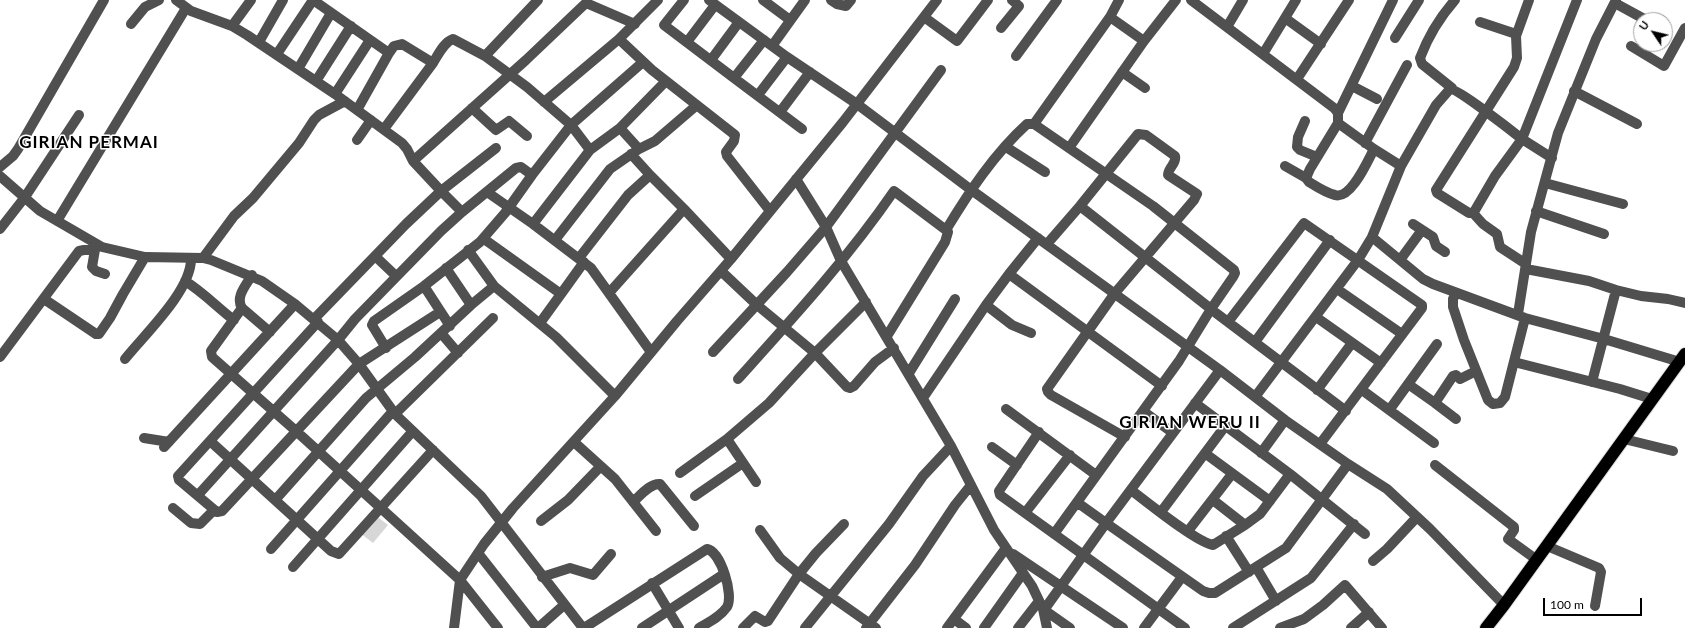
<!DOCTYPE html>
<style>
body{margin:0}
#map{position:relative;width:1685px;height:628px;overflow:hidden;background:#fff;font-family:Lato,sans-serif}
canvas{display:block}
.north{position:absolute;left:1633px;top:12px;width:40px;height:40px;box-sizing:border-box;background:#fff;border:1px solid #999;border-radius:50%;rotate:305deg;font-size:11px;font-weight:700;line-height:16px;text-align:center;color:#000}
.north::after{content:'';display:block;margin:auto;width:14px;height:18px;background:#000;clip-path:polygon(50% 0,100% 100%,50% 72%,0 100%)}
.scale{position:absolute;left:1543px;top:598px;width:99px;height:18px;box-sizing:border-box;border:2px solid #000;border-top:0;padding-left:5px;font-size:12px;line-height:14px;white-space:nowrap;color:#000;-webkit-text-stroke:3px #fff;paint-order:stroke}
</style>
<div id="map">
<canvas width="1685" height="628"></canvas>
<div class="north">U</div>
<div class="scale">100 m</div>
</div>
<script>
const ctx = document.querySelector('canvas').getContext('2d');
ctx.lineJoin = 'round';
function paint(path, color) {
  ctx.fillStyle = color;
  ctx.fill(path, 'evenodd');
}
function strokePath(path, color, width, dash) {
  ctx.strokeStyle = color;
  ctx.lineWidth = width;
  ctx.lineCap = dash ? 'butt' : 'round';
  ctx.setLineDash(dash || []);
  ctx.stroke(path);
}
function label(font, color, halo, rows, align = 'center') {
  ctx.font = font + ' Lato,sans-serif';
  ctx.lineWidth = 3;
  ctx.setLineDash([]);
  ctx.textBaseline = 'middle';
  ctx.strokeStyle = halo;
  ctx.fillStyle = color;
  for (const [text, x, y, turn = 0] of rows) {
    ctx.save();
    ctx.translate(x, y);
    ctx.rotate((+turn || 0) * Math.PI / 180);
    ctx.textAlign = isNaN(turn) ? turn : align;
    if (halo) ctx.strokeText(text, 0, 0);
    ctx.fillText(text, 0, 0);
    ctx.restore();
  }
}
paint(new Path2D(`
 M375,515L388,525L373,543L360,533Z`), '#d7d7d7');
const highway = new Path2D(`
 M1486,628L1504,605L1685,354`);
strokePath(highway, '#dbdbdb', 14);
strokePath(new Path2D(`
 M176,0L191,11L232,26L247,35L335,94L402,143L407,149L413,161L441,191L496,148
 M313,0L389,53L357,110
 M684,0L664,25L734,78L764,40
 M709,0L787,57L857,104L970,189L1220,370L1285,420L1348,464L1387,489L1430,529L1504,605
 M763,0L790,20
 M831,0L837,4L846,6L851,0
 M1191,0L1334,108L1338,113V123L1374,149L1401,166L1372,237L1423,279L1433,284L1525,318L1604,339L1680,362
 M1615,3L1646,20
 M924,17L957,41L988,0
 M1110,17L1144,41
 M1285,18L1321,44
 M1480,22L1516,34
 M131,24L145,7L159,0
 M232,26L251,0
 M1227,27L1243,0
 M1001,28L1019,6L1012,0
 M1395,38L1419,0
 M619,39L652,70L735,135L734,141L726,152L727,156L770,211
 M259,42L283,0
 M687,42L715,5
 M772,46L805,0
 M1631,46L1664,66L1685,28
 M389,53L394,46L402,44L433,63C438,55 444,42 453,39L485,56
 M277,54L313,0
 M1263,54L1296,0
 M1016,56L1057,0
 M711,60L739,22
 M298,69L331,13
 M1122,72L1145,88
 M734,78L802,129
 M1297,79L1349,0
 M316,81L351,26
 M1352,86L1377,99
 M1452,88L1422,64L1420,58C1428,37 1440,17 1455,0
 M1574,91L1637,124
 M335,94L370,40
 M758,95L787,57
 M544,102L619,39L658,0
 M472,108L496,130L509,121L527,136
 M780,112L810,72
 M1338,113L1393,0
 M1305,121L1298,137L1297,147L1300,150L1317,157
 M1338,123L1310,169L1306,178L1309,182C1317,187 1326,193 1335,195C1351,200 1368,160 1374,149
 M1034,124L1110,17L1119,0
 M620,128L666,81
 M384,129L433,63
 M357,140L371,120
 M1365,143L1407,65
 M1006,147L1045,172
 M1069,148L1144,41L1176,0
 M639,149L655,141L697,105
 M590,150L571,125L643,62
 M1552,158L1522,139L1577,0
 M413,161L526,60L586,3L635,24
 M1285,166L1306,178
 M1401,166L1436,105L1450,89C1457,88 1512,131 1522,139L1495,176L1474,212L1469,213L1437,193L1436,190L1514,67L1517,58L1516,36L1529,0
 M0,167L13,156L18,149L104,0
 M0,176L40,211L102,247L145,257L203,258L211,260L262,281L295,304L338,340L359,364L395,414L481,496L583,628
 M796,179L826,227L841,261L951,446L994,530L1032,586L1043,609L1047,628
 M1545,183L1623,204
 M487,192L533,224L591,268L651,352
 M1080,206L1211,309
 M684,209L731,259
 M1536,211L1604,234
 M1473,213L1483,224L1497,234L1500,247L1526,264
 M57,221L186,8
 M533,224L590,150L620,128L639,149L610,169L555,240
 M1413,224L1433,237L1436,246L1445,252
 M0,229L25,197L79,115
 M1038,238L1009,274L1162,386
 M484,239L561,294L584,262
 M96,244L92,267L96,271L105,274
 M1047,244L1080,206L1138,134L1146,135L1175,156C1177,164 1168,167 1168,175L1197,194L1194,200L1115,293L1047,389L1048,392L1051,395L1125,437
 M468,250L494,286L556,337L615,396
 M375,256L396,276
 M203,258L234,216L253,198L299,143L314,120L319,115L345,101
 M579,258L628,195L650,175L631,154
 M1400,260L1422,230
 M1526,269L1589,281L1616,290L1641,296L1668,299L1685,303
 M721,271L757,305L815,353L847,387L850,388L854,386L875,362L894,348
 M1009,274L986,305L1012,325L1031,333
 M252,275C246,285 235,297 242,308L211,351L212,357L296,431L460,580L498,628
 M185,281C203,292 218,308 234,320
 M424,286L450,326
 M1337,289L1402,334
 M609,293L684,209L650,175
 M1456,293L1453,299V307L1464,340L1488,400L1493,404L1500,403L1505,397L1525,318
 M44,299L96,334H99L110,318L123,294L145,257
 M471,305L494,286
 M242,308L270,332
 M1216,313L1346,411
 M1518,314L1531,232L1558,133L1596,39L1616,0
 M1316,317L1381,363
 M314,319L406,224L441,191L462,212
 M318,322L178,476L179,480L217,512L222,511L359,364L440,312
 M1228,322L1304,223L1422,305V308L1320,444
 M540,323L561,294
 M441,333L458,353
 M887,336L945,242L948,232L946,230C969,192 994,154 1027,124H1034L1153,206L1234,270L1235,273L1233,277L1211,309L1179,361L1054,534
 M1255,342L1330,240
 M386,348L372,325L374,321L424,286L480,242L505,213L532,175
 M713,352L787,272L826,227L941,70
 M0,357L79,251L84,250H95
 M125,359C145,334 191,291 191,259
 M1514,362L1620,389L1652,399
 M1220,370L1106,523L1203,591L1209,593H1215L1286,548L1348,464
 M909,373L955,299
 M738,379C793,318 848,258 894,191L946,230
 M1592,382L1616,290
 M1408,384L1435,403L1453,376L1456,375L1460,379L1476,371
 M1317,390L1352,343
 M1362,390L1434,443
 M1255,397L1358,260L1372,237
 M923,398L986,305
 M1195,403L1290,474L1365,534
 M1435,403L1456,419
 M1006,409L1096,475
 M1390,409L1437,344
 M1143,411L1173,433
 M395,414L493,318
 M1039,432L999,491L1000,495L1185,628
 M144,438L169,442
 M1624,439L1673,451
 M210,441L297,520
 M574,442L615,479L656,531
 M164,447L295,304
 M992,447L1017,465
 M1261,453L1285,420
 M1206,454L1270,501
 M1435,465L1514,527V530L1508,539L1537,560
 M680,473L727,439
 M756,482L727,439L769,403L815,353L866,302
 M1131,490C1147,502 1196,542 1213,545L1245,525L1260,514L1290,474
 M198,495L338,340L355,319L441,231L462,212L516,168L521,167L532,175L571,125L527,87L485,56L538,0
 M695,496L743,463
 M276,499L366,398L415,357L471,305L446,268
 M1213,500L1245,525
 M633,502C640,496 650,483 660,484L694,526
 M173,508L191,523L200,524L214,510
 M1161,512L1226,425
 M1025,513L1070,455
 M297,520L331,551L339,554L433,450
 M541,521L568,500L600,467
 M760,530L780,558L799,574L816,553L844,524
 M1188,531L1232,474
 M1226,536L1249,572
 M1547,546L1599,568L1601,572L1595,606
 M271,549L393,411
 M478,553L537,628
 M1013,554L1123,628
 M1373,561L1387,549L1417,517
 M293,567L412,432
 M1256,567L1276,601
 M542,577L570,568L593,575L611,554
 M652,583L679,628
 M1043,609L1070,628
 M1044,610L1106,523L1078,503
 M954,619L966,628
 M454,628L460,580L484,544L513,508L615,396L677,321L731,259L843,122L937,0
 M538,628L564,605
 M584,628L707,549C721,552 734,595 727,607C720,617 709,622 699,628
 M642,628L724,574
 M743,628L755,616L765,622L768,621L799,574L876,628
 M805,628L889,524L923,476L951,446
 M866,628L915,565L955,505L971,485
 M947,628L1006,548
 M984,628L1023,573
 M1018,628L1039,601
 M1144,628L1182,577
 M1233,628L1311,578L1354,524
 M1280,628L1304,619L1323,605L1345,585L1382,628
 M1351,628L1369,612`), '#505050', 10);
strokePath(highway, '#000', 12);
ctx.letterSpacing = '1px';
label('bold 17px', '#000', '#fff', [
 ["GIRIAN PERMAI",89,143],
 ["GIRIAN WERU II",1190,423]
]);
ctx.letterSpacing = '0px';
</script>
